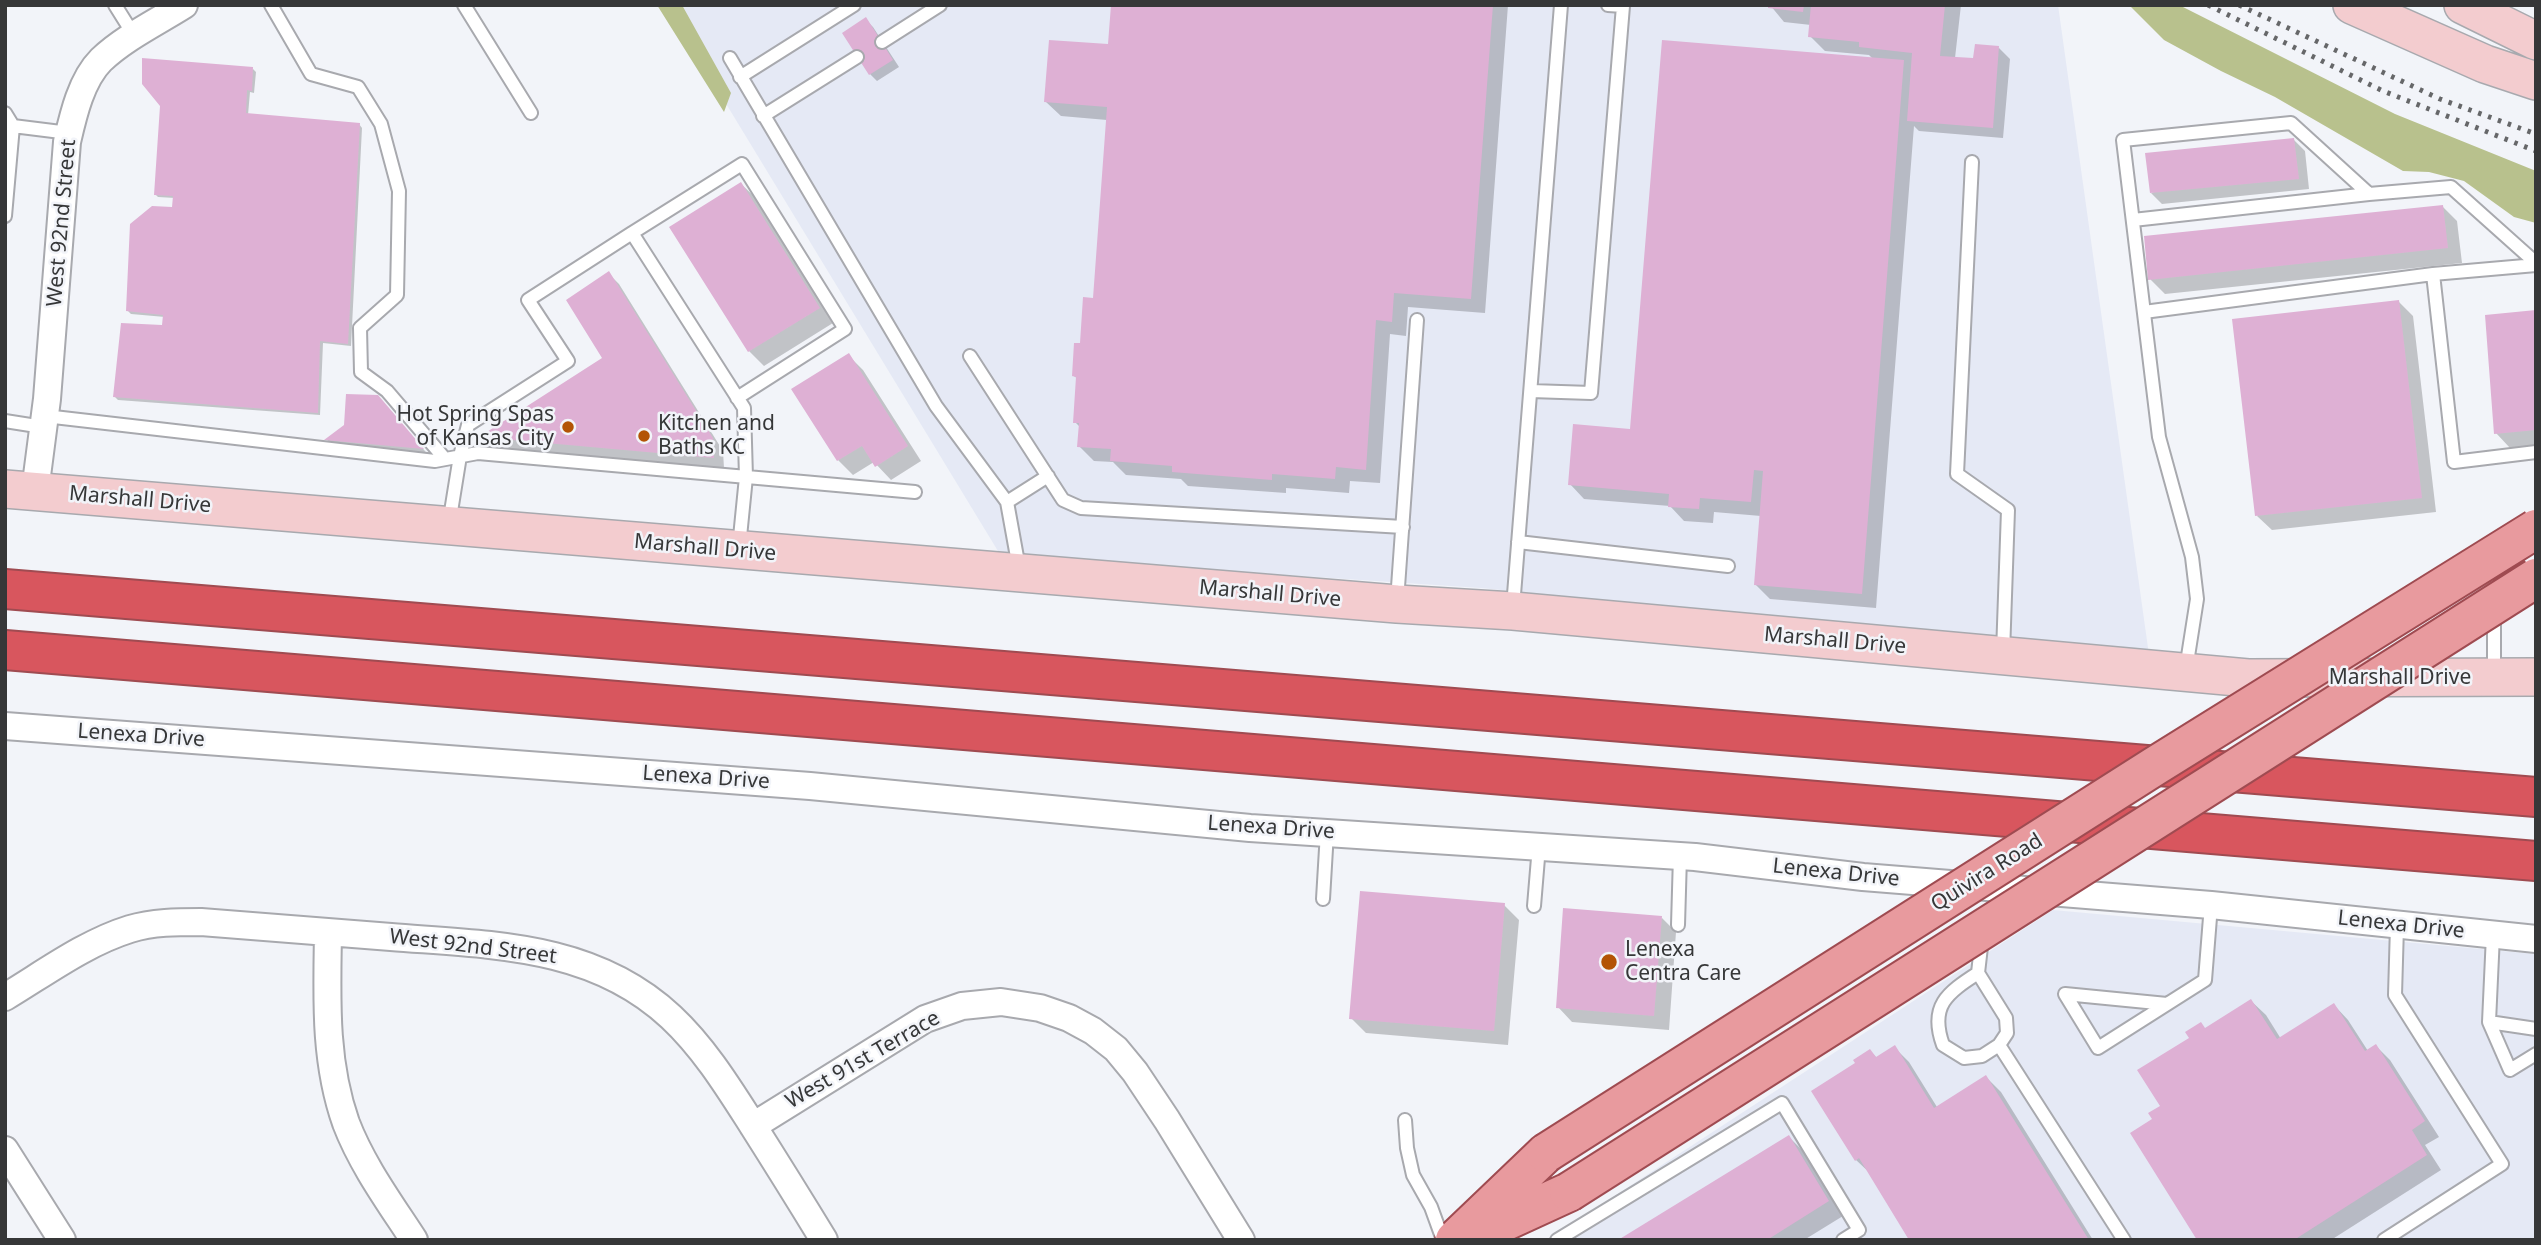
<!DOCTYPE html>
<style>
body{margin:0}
#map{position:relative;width:2541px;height:1245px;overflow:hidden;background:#f2f4f9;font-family:"Noto Sans",sans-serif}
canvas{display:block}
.frame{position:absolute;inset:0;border:7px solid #363738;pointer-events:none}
</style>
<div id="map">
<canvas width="2541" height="1245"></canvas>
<div class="frame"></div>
</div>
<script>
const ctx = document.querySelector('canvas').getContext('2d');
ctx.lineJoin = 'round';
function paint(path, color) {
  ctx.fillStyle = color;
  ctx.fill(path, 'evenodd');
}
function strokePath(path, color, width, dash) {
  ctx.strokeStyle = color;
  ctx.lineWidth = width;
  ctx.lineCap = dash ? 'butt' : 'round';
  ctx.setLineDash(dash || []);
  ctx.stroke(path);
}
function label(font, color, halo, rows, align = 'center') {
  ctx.font = font + ' "Noto Sans",sans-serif';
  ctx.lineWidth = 5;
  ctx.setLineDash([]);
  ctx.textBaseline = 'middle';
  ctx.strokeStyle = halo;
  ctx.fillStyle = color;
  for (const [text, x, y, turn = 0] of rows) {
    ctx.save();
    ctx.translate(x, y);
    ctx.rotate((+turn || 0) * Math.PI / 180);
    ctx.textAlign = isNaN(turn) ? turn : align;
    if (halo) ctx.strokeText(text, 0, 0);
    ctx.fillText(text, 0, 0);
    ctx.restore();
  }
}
paint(new Path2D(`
 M666,5H2058L2149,655L1481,588L1001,556Z
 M2053,910L2536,954V1240H1547Z`), '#e5e9f5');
paint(new Path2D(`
 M657,5H682L731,93L724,112Z
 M2129,5H2179L2395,114L2536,171V223L2514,217L2464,181L2429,172L2403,171L2275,97L2221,71L2164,40Z`), '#b8c18d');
paint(new Path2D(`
 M1113,5H1508L1485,313L1408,307L1406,336L1390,334L1380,483L1350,481L1349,493L1286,488V493L1188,486L1181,479L1126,475L1113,462L1094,461L1079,446L1081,428L1075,422L1078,379L1074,376L1094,300L1107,120L1061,116L1046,102L1110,46Z
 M1770,5H1961L1955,58L1975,60L1999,48L2010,59L2003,138L1919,131L1914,126L1876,608L1770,599L1755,584L1761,516L1714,512L1713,523L1684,521L1670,506L1584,499L1570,484L1632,431L1873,59L1869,55L1825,51L1810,36L1811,25L1784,22Z
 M866,20L873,27L899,67L877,81L870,74Z
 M253,69L256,72L254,93L250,92L248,115L359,124L362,128L351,346L323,343L320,415L118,400L115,397L164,327L165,317L131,314L128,311L173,209L175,198L158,197L155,194Z
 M2294,140L2305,151L2309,189L2162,204L2151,193Z
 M741,184L756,198L833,323L764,366L749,351Z
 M2442,206L2457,221L2462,263L2165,294L2150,279Z
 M608,273L619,284L723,451L724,468L492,447L482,437L605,358Z
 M2399,302L2413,316L2436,512L2272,530L2257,516Z
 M2536,311V445L2510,448L2496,433Z
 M848,355L863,370L921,461L891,480L874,462L853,475L838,460L793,390Z
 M388,409L432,459L337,451L327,441L346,426Z
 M1504,905L1519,920L1508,1045L1366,1033L1351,1018Z
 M1662,918L1676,932L1669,1030L1572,1022L1558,1007Z
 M2251,1001L2266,1015L2281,1039L2334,1005L2348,1020L2368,1051L2376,1046L2390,1060L2439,1137L2425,1145L2441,1170L2331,1240H2199L2154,1119L2206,1029Z
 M1894,1047L1909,1062L1937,1107L1986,1077L2001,1092L2093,1240H1911L1871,1174L1856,1160L1870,1051L1877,1058Z
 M1789,1137L1803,1151L1843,1216L1804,1240H1622Z`), '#0003');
paint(new Path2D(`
 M1111,5H1493L1471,299L1394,293L1392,322L1376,320L1366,470L1336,467L1335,479L1272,474V480L1172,472V466L1110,461L1111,449L1077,447L1079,423H1073L1076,377L1072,376L1074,343H1080L1083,297L1093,298L1107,107L1044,102L1049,40L1108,44Z
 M1768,5H1804L1803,12L1768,8Z
 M1811,5H1945L1940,56L1973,58L1975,44L1999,46L1993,128L1907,121L1912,53L1859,47V42L1808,37Z
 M866,17L893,60L869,75L842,33Z
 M1662,40L1904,60L1862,594L1754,585L1763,471L1754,470L1751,502L1700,498L1699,509L1668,507L1669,494L1568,485L1573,424L1630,429Z
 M142,58L253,67L252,91L247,90L246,113L360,123L348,344L320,341L318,413L113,397L121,323L162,325L163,315L126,311L130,224L152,206L172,207L173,196L154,195L160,106L142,84Z
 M2294,138L2299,179L2150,193L2145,153Z
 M741,182L820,308L748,352L669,227Z
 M2443,205L2448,248L2148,280L2144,236Z
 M609,271L713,438L714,458L479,437L602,358L566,300Z
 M2399,300L2422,498L2255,516L2232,319Z
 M2536,310V430L2494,434L2485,315Z
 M849,353L908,446L875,467L862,446L837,461L791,389Z
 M346,394L378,395L424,449L324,440L344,425Z
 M1360,891L1505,903L1494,1031L1349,1019Z
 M1563,908L1662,916L1654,1016L1556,1008Z
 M2251,999L2277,1039L2334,1003L2365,1051L2376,1044L2425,1121L2412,1130L2427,1155L2294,1240H2197L2130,1133L2152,1119L2148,1113L2160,1106L2137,1070L2189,1038L2185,1032L2201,1022L2205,1028Z
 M1895,1045L1934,1108L1986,1075L2089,1240H1909L1859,1158L1855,1161L1811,1091L1855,1063L1853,1060L1870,1049L1876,1057Z
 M1789,1135L1829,1201L1767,1240H1618Z`), '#deb0d4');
const lane = new Path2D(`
 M115,5L135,37
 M271,5L311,74L358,87L381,124L399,191L397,295L360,328L361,372L387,391L445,459
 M464,5L531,113
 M882,42L940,5
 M730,58L936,406L1007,502
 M740,77L854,5
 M5,113L13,126L5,216
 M763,116L857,57
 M13,126L69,133
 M1972,162L1957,474L2008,510L2003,653
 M2369,194L2451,187L2536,263
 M2133,220L2369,194L2291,123L2123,140L2159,437L2192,557L2197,599L2186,669
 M632,233L742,164L845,329L737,398
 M2433,274L2454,462L2536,452
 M2144,312L2433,274L2536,265
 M970,356L1063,500L1081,508L1403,527
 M1531,391L1591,393L1623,6L1608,5
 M45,416L435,461L478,453L915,492
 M5,421L43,427
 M449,524L460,456L468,425L568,361L528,300L632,233L744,408L746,477L739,547
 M1518,542L1728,566
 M1019,568L1007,502L1048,476
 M1397,601L1417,320
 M1513,607L1561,5
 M2494,676V613
 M1323,899L1327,832
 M1534,906L1539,846
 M1678,925L1680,856
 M2493,935L2489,1022L2510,1070L2536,1054
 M1978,973C1947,993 1929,1006 1943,1045L1964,1058L1982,1056L1999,1045L2007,1033L2006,1018L1978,973L1982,938
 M2167,1004L2065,994L2098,1048L2205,980L2211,905
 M2489,1022L2536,1029
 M1999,1045L2124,1240
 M1405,1120L1407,1148L1413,1175L1431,1207L1443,1240
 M1557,1240L1782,1103L1859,1230L1843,1240
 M2384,1240L2502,1164L2395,995L2397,926`);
const street = new Path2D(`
 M35,491L47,399L67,142C73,116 81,80 101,60C124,38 157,22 184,5
 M5,726L810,786L1250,828L1695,857L1863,877L2211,905L2536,939
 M328,932C327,997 324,1061 346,1123C362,1165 390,1203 414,1240
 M5,997C45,973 85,943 130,929C153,922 177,922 201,922C264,927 328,932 391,937C491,945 593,944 671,1017C702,1046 725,1082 748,1118C774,1159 799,1199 824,1240
 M753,1126L925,1019L962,1006L1001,1002L1040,1008L1069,1018L1093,1031L1116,1049L1135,1072L1167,1120L1241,1240
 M5,1150L62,1240`);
const secondary = new Path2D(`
 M2352,5L2485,64L2536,81
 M2463,5L2536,41
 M5,489L1397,604L1513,611L2248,678L2536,677`);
const primary = new Path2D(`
 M1473,1236L1569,1192
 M1455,1240L1546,1153`);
const highway = new Path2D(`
 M5,589L2536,797
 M5,650L2536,861`);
strokePath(lane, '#a8a9ae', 16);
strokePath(street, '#a8a9ae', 30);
strokePath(secondary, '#a8a9ae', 40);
strokePath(primary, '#9f4b51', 42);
strokePath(highway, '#9f4b51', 42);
strokePath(lane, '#fff', 12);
strokePath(street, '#fff', 26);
strokePath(secondary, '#f3cccf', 37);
strokePath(primary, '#e89a9e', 38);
strokePath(highway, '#d8565e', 38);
strokePath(new Path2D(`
 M2208,5L2383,91L2536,151
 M2239,5L2440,99L2536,134`), '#666769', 5, [3.5, 7]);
const primaryBridge = new Path2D(`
 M1546,1153L2155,766L2536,529
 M1569,1192L2536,578`);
strokePath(primaryBridge, '#9f4b51', 42, []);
strokePath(primaryBridge, '#e89a9e', 38);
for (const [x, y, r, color] of [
 [568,427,7,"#b35405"],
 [644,436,7,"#b35405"],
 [1609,962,9,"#b35405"]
]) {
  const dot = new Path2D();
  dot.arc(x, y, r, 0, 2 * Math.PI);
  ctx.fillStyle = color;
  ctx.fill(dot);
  strokePath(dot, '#f2f4f9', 2.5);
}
label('21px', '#363738', '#f2f4f9', [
 ["West 92nd Street",62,223,-85],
 ["Marshall Drive",140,500,5],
 ["Marshall Drive",705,548,5],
 ["Marshall Drive",1270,594,5],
 ["Marshall Drive",1835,641,5],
 ["Marshall Drive",2400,678],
 ["Lenexa Drive",141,736,4],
 ["Lenexa Drive",706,778,4],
 ["Lenexa Drive",1271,828,4],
 ["Lenexa Drive",1836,873,6],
 ["Quivira Road",1987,873,-32],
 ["Lenexa Drive",2401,925,6],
 ["West 92nd Street",473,947,7],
 ["West 91st Terrace",863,1060,-30]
]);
label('21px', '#363738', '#f2f4f9', [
 ["Hot Spring Spas",554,415,"right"],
 ["of Kansas City",554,439,"right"],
 ["Kitchen and",658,424],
 ["Baths KC",658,448],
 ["Lenexa",1625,950],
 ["Centra Care",1625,974]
], 'left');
</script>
